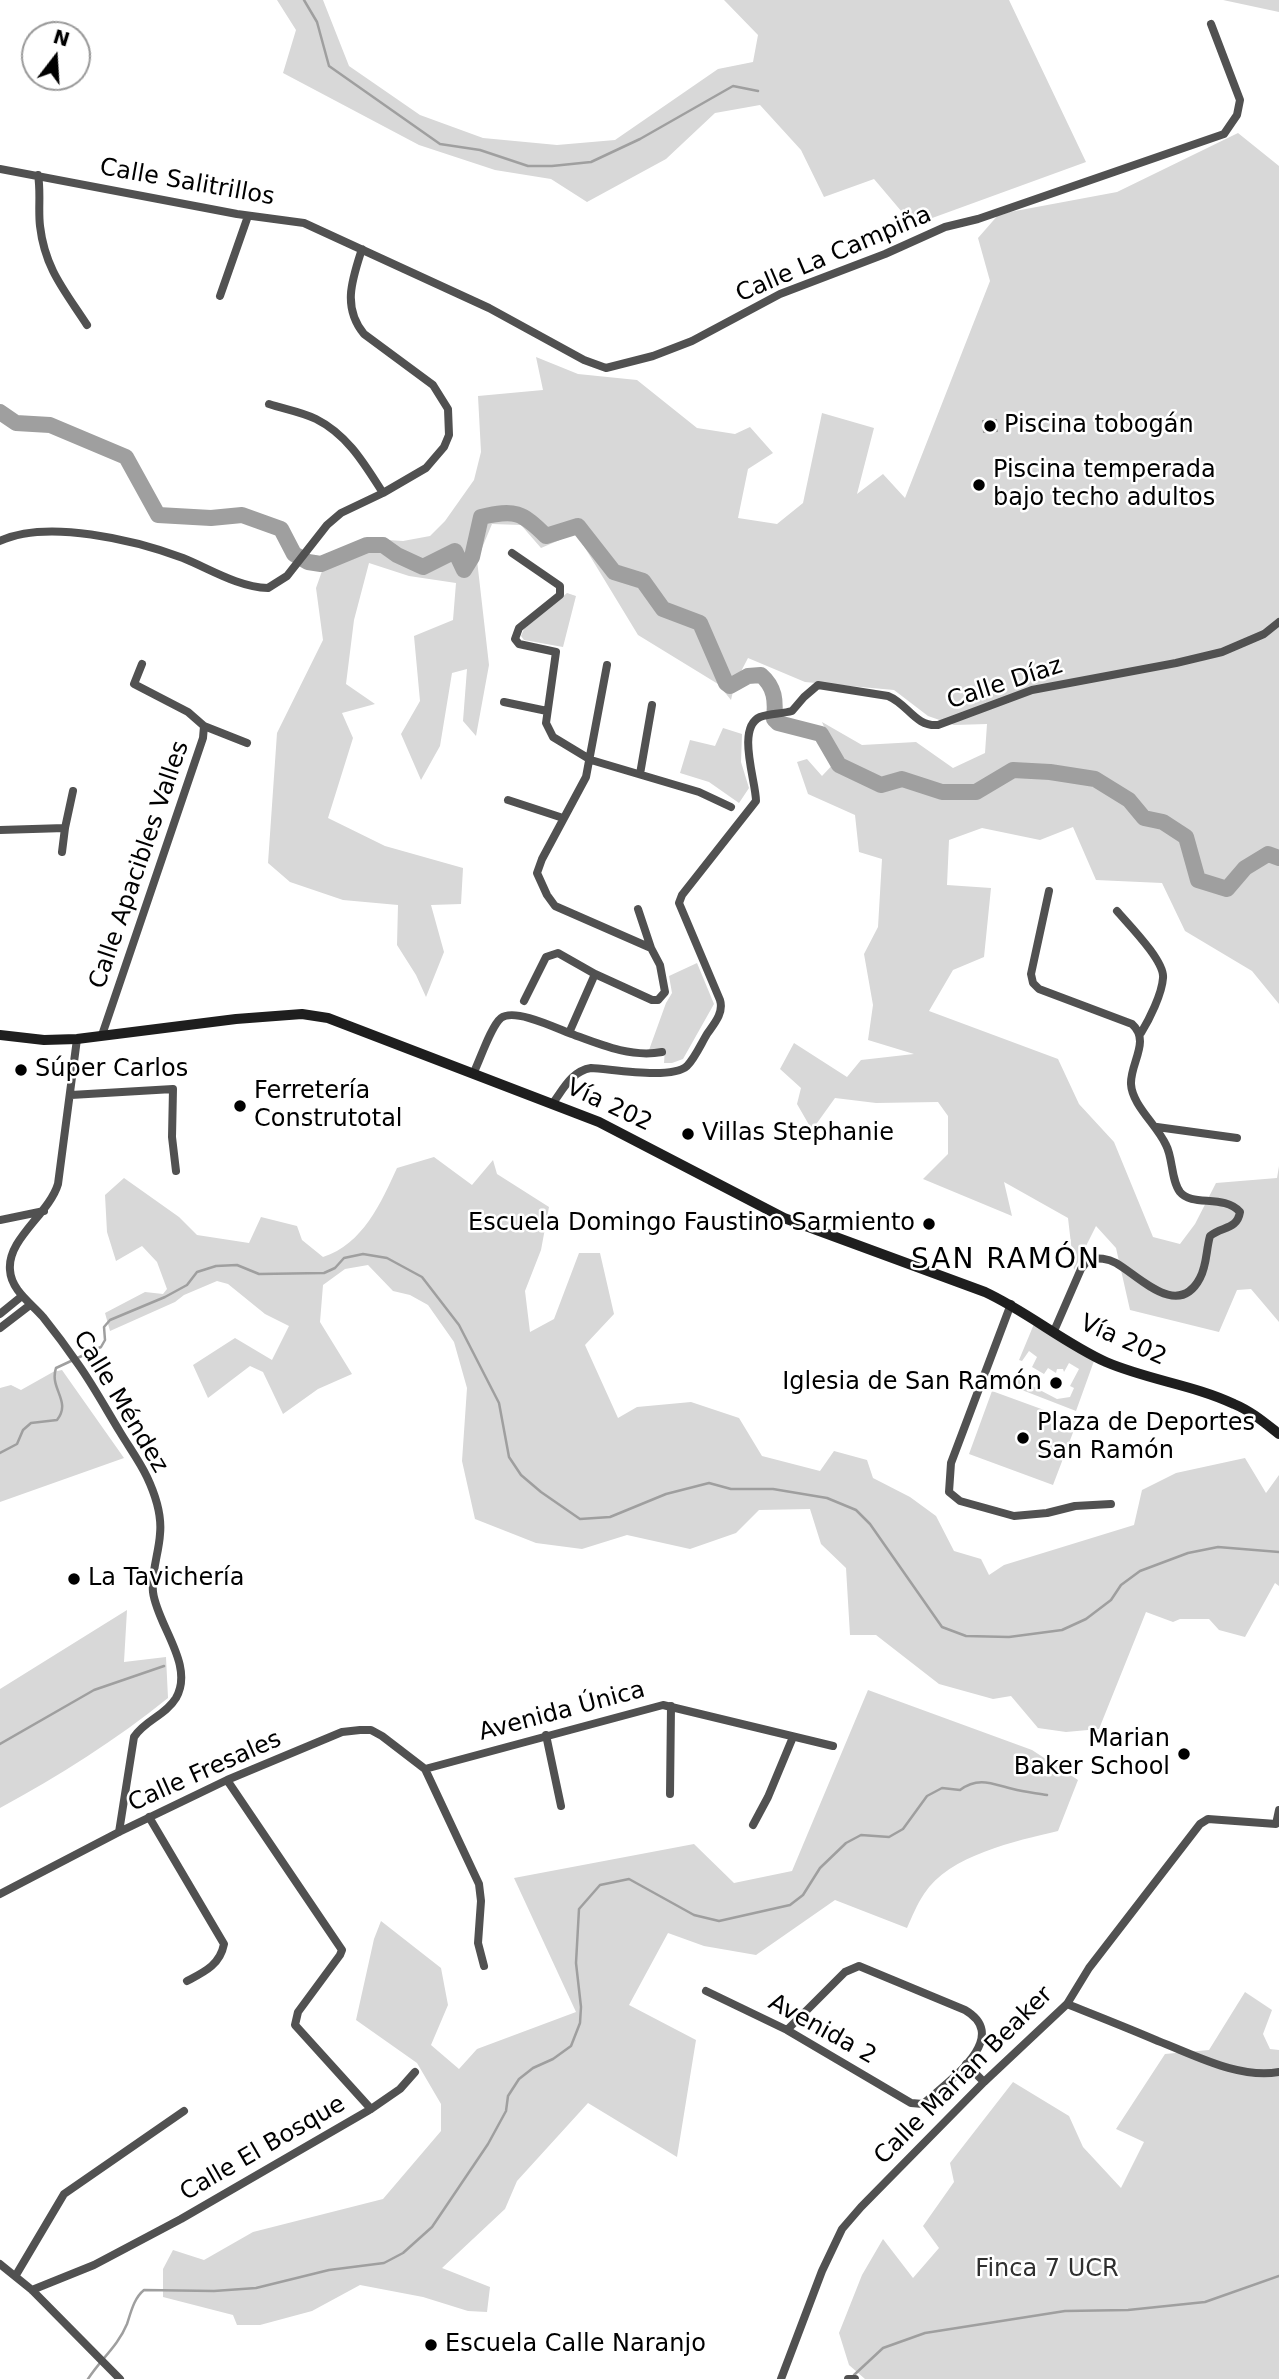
<!DOCTYPE html>
<meta charset="utf-8">
<style>
body{margin:0}
#map{position:relative;width:1279px;height:2379px;overflow:hidden;background:#fff;font-family:"DejaVu Sans",sans-serif}
canvas{display:block}
.north{position:absolute;left:21px;top:21px;width:70px;height:70px;box-sizing:border-box;background:#fff;border:2px solid #999;border-radius:50%;rotate:17deg;font-size:19px;font-weight:700;line-height:28px;text-align:center;color:#000}
.north::after{content:'';display:block;margin:auto;width:24px;height:32px;background:#000;clip-path:polygon(50% 0,100% 100%,50% 72%,0 100%)}
</style>
<div id="map">
<canvas width="1279" height="2379"></canvas>
<div class="north">N</div>
</div>
<script>
const ctx = document.querySelector('canvas').getContext('2d');
ctx.lineJoin = 'round';
function paint(path, color) {
  ctx.fillStyle = color;
  ctx.fill(path, 'evenodd');
}
function strokePath(path, color, width, dash) {
  ctx.strokeStyle = color;
  ctx.lineWidth = width;
  ctx.lineCap = dash ? 'butt' : 'round';
  ctx.setLineDash(dash || []);
  ctx.stroke(path);
}
function label(font, color, halo, rows, align = 'center') {
  ctx.font = font + ' "DejaVu Sans",sans-serif';
  ctx.lineWidth = 5;
  ctx.setLineDash([]);
  ctx.textBaseline = 'middle';
  ctx.strokeStyle = halo;
  ctx.fillStyle = color;
  for (const [text, x, y, turn = 0] of rows) {
    ctx.save();
    ctx.translate(x, y);
    ctx.rotate((+turn || 0) * Math.PI / 180);
    ctx.textAlign = isNaN(turn) ? turn : align;
    if (halo) ctx.strokeText(text, 0, 0);
    ctx.fillText(text, 0, 0);
    ctx.restore();
  }
}
paint(new Path2D(`
 M277,0H323L349,66L420,115L483,138L557,145L615,140L718,69L753,62L758,35L724,0H1009L1086,162L913,225L874,179L824,197L801,150L760,105L715,113L666,159L587,202L551,179L495,170L419,145L283,73L296,30Z
 M1223,0H1279V12Z
 M1238,133L1279,166V1004L1252,971L1185,931L1162,883L1096,880L1073,827L1040,840L982,828L949,840L947,885L991,888L984,957L953,970L929,1011L1058,1059L1079,1104L1114,1142L1153,1237L1180,1244L1195,1224L1216,1183L1277,1178L1279,1166V1322L1251,1289L1237,1290L1219,1332L1130,1310L1116,1248L1096,1226L1074,1270L1068,1218L1004,1182L1012,1216L923,1179L948,1154V1116L938,1102L876,1103L835,1098L812,1130L797,1104L801,1088L780,1069L794,1043L847,1077L861,1060L914,1054L868,1040L873,1005L864,954L878,927L882,859L859,852L855,815L808,794L797,762L807,759L822,776L838,759L822,722L862,745L916,742L953,768L985,753L987,724L954,725L928,716L894,690L805,682L748,658L735,683L731,700L718,684L638,635L576,533L541,548L521,525L492,524L477,560L489,665L476,736L463,721L467,669L452,673L440,746L421,780L401,734L420,701L414,636L453,620L456,583L409,576L369,563L354,620L346,684L375,704L342,713L353,738L328,818L385,846L463,868L461,904L431,905L444,952L426,997L416,975L397,945L398,905L343,900L290,882L268,863L277,733L323,640L316,588L327,557L373,539L403,541L430,536L445,521L474,480L481,452L478,396L543,390L536,357L578,374L637,380L697,428L735,434L750,427L773,453L748,469L738,518L777,524L803,503L822,413L874,428L857,494L883,474L905,498L990,281L978,238L999,214L1117,192Z
 M567,593L576,596L563,647L524,640L521,636L524,629Z
 M723,728L742,734L741,762L749,788L739,803L709,782L680,773L690,740L715,746Z
 M697,963L714,1004L683,1059L672,1063H664L665,1049L649,1050L666,1003L672,993L669,976Z
 M434,1157L472,1185L493,1160L497,1174L549,1207L541,1250L525,1291L530,1332L554,1319L579,1253H600L614,1314L585,1345L618,1418L637,1407L691,1402L739,1418L762,1456L820,1471L834,1451L867,1460L873,1478L910,1497L936,1516L954,1551L981,1559L989,1575L1004,1565L1134,1525L1142,1490L1176,1473L1245,1458L1266,1493L1279,1475V1586L1275,1583L1245,1637L1219,1630L1209,1619H1180L1173,1622L1146,1612L1099,1729L1066,1732L1038,1728L1011,1696L993,1699L939,1684L876,1635H850L846,1568L821,1544L810,1509L759,1510L736,1533L690,1549L627,1535L582,1549L536,1543L475,1519L462,1461L467,1388L454,1342L428,1305L410,1295L393,1291L368,1265L345,1269L323,1285L320,1322L352,1374L318,1389L283,1414L263,1372L250,1366L208,1398L193,1365L235,1338L272,1360L289,1326L265,1314L228,1284L217,1281L184,1295L175,1302L110,1331L105,1313L145,1292L163,1294L167,1289L157,1262L142,1246L116,1261L107,1232L105,1195L124,1178L179,1217L197,1235L249,1243L261,1217L297,1226L302,1240L323,1257C363,1244 381,1203 397,1168Z
 M1034,1324L1094,1361L1076,1411L1009,1385L1013,1376L1057,1399L1070,1397L1074,1388L1070,1386L1079,1369L1069,1363L1064,1372L1063,1369H1057L1056,1373L1048,1368L1044,1374L1032,1367L1037,1357L1029,1351L1022,1361L1019,1360Z
 M62,1370L124,1458L0,1502V1388L11,1385L21,1390L53,1372Z
 M992,1391L1077,1422L1053,1485L969,1454Z
 M127,1610L124,1662L166,1657L168,1698C116,1740 59,1776 0,1808V1689Z
 M868,1690L1032,1750L1078,1780L1058,1831C1016,1841 949,1855 924,1894C917,1904 912,1917 907,1928L835,1900L756,1955L704,1946L668,1933L629,2005L696,2040L677,2157L588,2103L517,2181L505,2209L442,2268L490,2287L487,2312L468,2311L423,2297L360,2285L312,2311L260,2325H237L233,2315L163,2297V2269L173,2250L204,2260L253,2232L383,2199L441,2131V2104L417,2063L356,2020L374,1939L381,1921L441,1968L448,2005L431,2045L459,2069L477,2049L576,2012L514,1878L694,1844L734,1883L792,1871Z
 M1245,1992L1272,2010L1263,2034L1270,2049L1279,2050V2379H865L849,2365L839,2333L862,2275L883,2239L913,2278L939,2248L923,2226L954,2182L950,2163L1013,2082L1069,2116L1083,2147L1121,2188L1144,2142L1116,2129L1165,2054L1209,2050Z`), '#d8d8d8');
paint(new Path2D(`
 M997,419L998,432L983,433L982,420Z`), '#9f9f9f');
strokePath(new Path2D(`
 M304,0L317,22L329,66L440,144L480,150L528,166H552L591,162L640,139L733,86L758,91
 M0,1453L17,1444L23,1430L31,1423L57,1420C72,1401 49,1389 56,1368L101,1347L105,1340L104,1327L110,1320L165,1297L187,1285L197,1272L216,1266L237,1265L259,1274L324,1273L335,1268L344,1258L363,1254L387,1258L422,1277L459,1325L499,1403L509,1457L521,1475L541,1492L580,1519L610,1517L666,1494L709,1483L731,1489H773L827,1498L856,1510L870,1524L942,1627L966,1636L1009,1637L1062,1630L1086,1619L1111,1600L1121,1585L1140,1571L1188,1553L1218,1547L1279,1552
 M0,1744L94,1690L164,1666
 M854,2375L883,2348L925,2333L1065,2311L1128,2310L1205,2302L1279,2276
 M88,2379C100,2360 118,2346 127,2324C131,2312 134,2298 144,2290L214,2291L256,2288L329,2270L384,2263L403,2253L432,2227L488,2144L506,2111L508,2096L519,2079L533,2068L553,2059L571,2046L580,2023L581,2007L576,1963L579,1909L600,1885L629,1879L694,1915L719,1921L790,1905L803,1895L820,1868L846,1843L861,1835L889,1837L903,1829L927,1796L942,1788L960,1790C978,1776 993,1784 1013,1789C1024,1792 1036,1793 1047,1795`), '#9f9f9f', 2.5);
strokePath(new Path2D(`
 M0,412L16,423L50,425L126,457L158,515L211,518L242,515L281,529L294,554L308,562L321,564L367,545H383L397,555L423,567L455,551L464,570L472,557L481,517C515,509 522,512 546,536L578,526L614,572L643,581L663,609L700,623L726,683L730,686L748,676L761,675C775,687 776,701 774,719L778,723L821,734L839,765L881,785L902,779L942,792H976L1013,770L1050,772L1095,779L1129,800L1144,818L1163,822L1186,837L1198,880L1227,889L1245,868L1268,854L1279,858`), '#9f9f9f', 16);
strokePath(new Path2D(`
 M0,169L237,214L304,223L489,308L584,360L606,368L653,356L692,341L780,294L885,254L945,227L978,219L1224,134L1237,115L1240,100L1211,24
 M38,175C41,192 38,209 40,226C45,269 65,291 87,325
 M220,296L248,216
 M269,404C284,409 302,412 316,419C348,435 365,465 383,493
 M0,541C47,519 135,540 183,558C210,569 238,587 268,588L287,576L327,525L341,513L383,493L426,468L444,447L449,435L448,409L433,385L364,334C342,307 352,280 362,249
 M512,553L560,586V595L519,628L515,639L519,644L556,652L546,723L553,737L591,760L699,792L731,807
 M504,702L547,711
 M204,726L247,743
 M640,774L652,705
 M508,800L563,818
 M0,830L65,828L73,791
 M62,852L65,828
 M1049,891L1031,974L1033,983L1039,989L1132,1024C1151,1041 1130,1063 1131,1084C1132,1105 1157,1125 1166,1145C1173,1158 1171,1180 1180,1192C1192,1207 1224,1194 1240,1212C1237,1230 1222,1226 1210,1236C1206,1250 1207,1265 1200,1278C1178,1320 1139,1276 1116,1263C1107,1258 1099,1258 1089,1259L1081,1269L1054,1331
 M638,909L651,948
 M1117,911C1128,924 1165,961 1163,978C1162,994 1149,1020 1141,1033
 M524,1001L546,957L558,953L595,974
 M569,1033C599,1044 630,1058 662,1052
 M102,1035L203,738L204,726L188,712L134,684L142,664
 M77,1039L58,1184C49,1214 7,1239 10,1270C11,1290 31,1303 43,1317C55,1332 67,1348 78,1364C93,1385 106,1409 120,1432C129,1447 140,1462 147,1477C155,1494 162,1515 160,1534C159,1553 151,1572 153,1592C157,1625 195,1665 176,1698C165,1716 145,1720 134,1737L119,1832
 M474,1072C480,1060 491,1026 501,1018C514,1008 554,1027 569,1033L595,974L652,1000H658L665,992L660,965L651,948L555,906L547,895L537,873L542,859L586,777L607,665
 M71,1095L173,1089L172,1137L176,1171
 M553,1103C564,1088 572,1071 591,1068C612,1069 671,1080 687,1066C695,1058 701,1044 707,1034C714,1024 724,1013 720,1000L679,903L682,895L756,801C756,781 736,728 760,717C770,713 782,714 792,711L804,697L818,685L888,696C908,704 915,727 938,725L1032,690L1176,663L1222,652L1264,634L1279,622
 M1157,1127L1237,1138
 M0,1220L44,1211
 M1011,1304L951,1463L949,1492L960,1501L1014,1516L1047,1513L1075,1506L1111,1504
 M0,1314L22,1296
 M0,1328L30,1305
 M546,1735L561,1806
 M425,1769L663,1705L833,1746
 M227,1780L342,1950L340,1955L298,2012L295,2025L371,2109
 M670,1794L671,1706
 M149,1817L224,1944C220,1965 204,1972 187,1981
 M753,1825L768,1797L793,1737
 M0,1894L119,1832L227,1780L342,1732L360,1730H371L382,1736L425,1769L479,1884L481,1901L478,1943L484,1966
 M706,1991L787,2030L911,2103L923,2104C946,2083 1013,2038 965,2010L859,1966L845,1972L787,2030
 M1067,2004C1097,2016 1128,2028 1158,2041C1195,2055 1238,2079 1279,2072
 M966,2064L984,2082
 M0,2264L32,2290L120,2379
 M16,2275L64,2194L184,2111
 M32,2290L94,2265L181,2219L371,2109L400,2089L415,2072
 M781,2379L822,2271L842,2229L861,2207L984,2082L1067,2004L1089,1968L1200,1824L1208,1819L1276,1824L1279,1810
 M848,2379H855`), '#515151', 8);
strokePath(new Path2D(`
 M0,1035L44,1040L77,1039L236,1019L302,1014L328,1018L599,1122L784,1218L985,1292C1028,1312 1064,1343 1106,1362C1148,1380 1194,1385 1234,1404C1251,1411 1265,1423 1279,1434`), '#1e1e1e', 10);
for (const [x, y, r, color] of [
 [990,426,7,"#000"],
 [979,485,7,"#000"],
 [21,1070,7,"#000"],
 [240,1106,7,"#000"],
 [688,1134,7,"#000"],
 [929,1224,7,"#000"],
 [1056,1383,7,"#000"],
 [1023,1438,7,"#000"],
 [74,1579,7,"#000"],
 [1184,1754,7,"#000"],
 [431,2345,7,"#000"]
]) {
  const dot = new Path2D();
  dot.arc(x, y, r, 0, 2 * Math.PI);
  ctx.fillStyle = color;
  ctx.fill(dot);
  strokePath(dot, '#fff', 2.5);
}
label('24px', '#000', '#fff', [
 ["Calle Salitrillos",187,183,10],
 ["Calle La Campiña",834,255,-23],
 ["Calle Díaz",1005,684,-18],
 ["Calle Apacibles Valles",140,865,-71],
 ["Vía 202",609,1106,25],
 ["Vía 202",1123,1341,24],
 ["Calle Méndez",120,1402,59],
 ["Avenida Única",562,1712,-15],
 ["Calle Fresales",205,1772,-24],
 ["Avenida 2",822,2030,29],
 ["Calle Marian Beaker",964,2076,-45],
 ["Calle El Bosque",263,2149,-30]
]);
label('24px', '#000', '#fff', [
 ["Piscina tobogán",1004,426],
 ["Piscina temperada",993,471],
 ["bajo techo adultos",993,499],
 ["Súper Carlos",35,1070],
 ["Ferretería",254,1092],
 ["Construtotal",254,1120],
 ["Villas Stephanie",702,1134],
 ["Escuela Domingo Faustino Sarmiento",915,1224,"right"],
 ["Iglesia de San Ramón",1042,1383,"right"],
 ["Plaza de Deportes",1037,1424],
 ["San Ramón",1037,1452],
 ["La Tavichería",88,1579],
 ["Marian",1170,1740,"right"],
 ["Baker School",1170,1768,"right"],
 ["Escuela Calle Naranjo",445,2345]
], 'left');
label('24px', '#2f2f2f', '#fff', [
 ["Finca 7 UCR",1047,2270]
]);
ctx.letterSpacing = '2px';
label('28px', '#000', '#fff', [
 ["SAN RAMÓN",1006,1261]
]);
ctx.letterSpacing = '0px';
</script>
